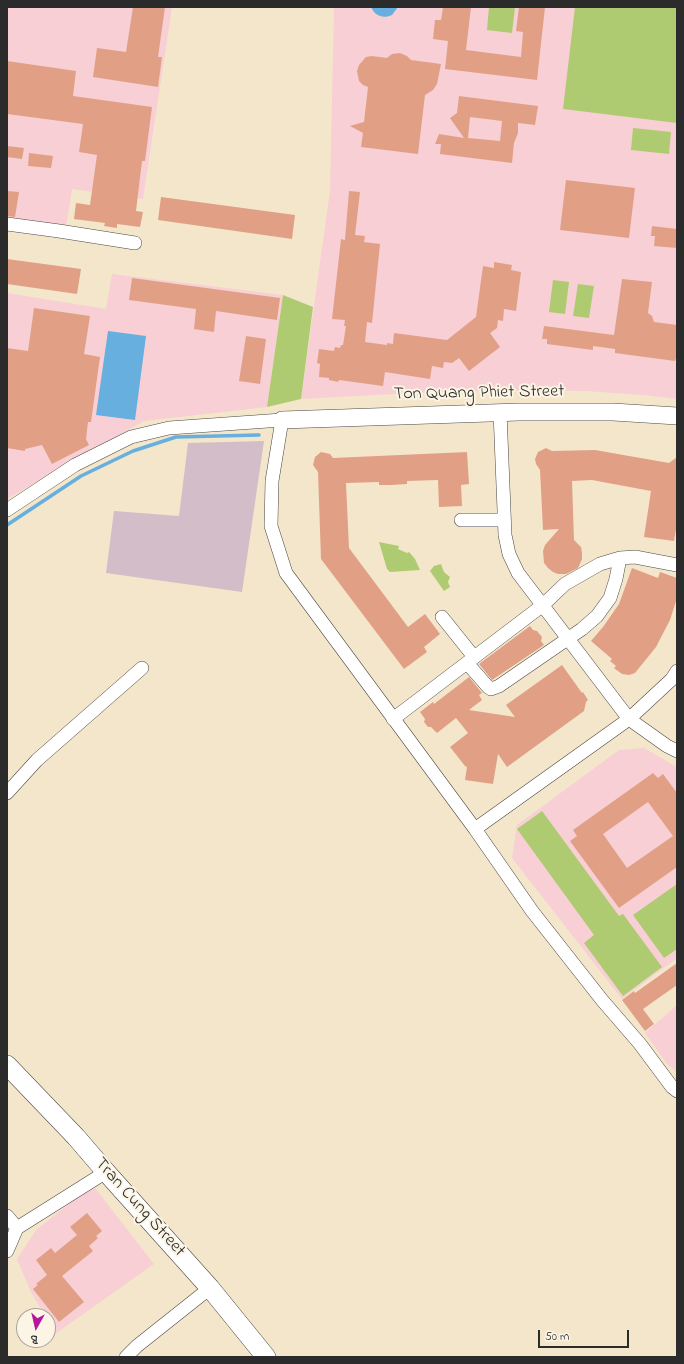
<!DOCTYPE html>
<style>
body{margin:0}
#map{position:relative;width:684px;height:1364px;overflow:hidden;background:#f4e6cb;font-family:"Indie Flower",sans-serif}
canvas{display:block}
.frame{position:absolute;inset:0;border:8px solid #2b2b2b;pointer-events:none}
.north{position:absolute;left:16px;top:1308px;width:40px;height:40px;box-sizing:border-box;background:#fcf5e5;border:1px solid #a8a49b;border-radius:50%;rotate:188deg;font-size:11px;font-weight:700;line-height:16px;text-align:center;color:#2b2b2b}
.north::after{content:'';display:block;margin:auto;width:14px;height:18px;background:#b5179e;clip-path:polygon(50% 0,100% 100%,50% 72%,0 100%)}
.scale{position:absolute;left:538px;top:1330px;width:91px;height:18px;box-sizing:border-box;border:2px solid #2b2b2b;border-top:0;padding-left:5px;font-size:12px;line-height:14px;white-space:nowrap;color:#2b2b2b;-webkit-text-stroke:3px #fcf5e5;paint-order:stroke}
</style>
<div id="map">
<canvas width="684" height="1364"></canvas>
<div class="frame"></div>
<div class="north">B</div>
<div class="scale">50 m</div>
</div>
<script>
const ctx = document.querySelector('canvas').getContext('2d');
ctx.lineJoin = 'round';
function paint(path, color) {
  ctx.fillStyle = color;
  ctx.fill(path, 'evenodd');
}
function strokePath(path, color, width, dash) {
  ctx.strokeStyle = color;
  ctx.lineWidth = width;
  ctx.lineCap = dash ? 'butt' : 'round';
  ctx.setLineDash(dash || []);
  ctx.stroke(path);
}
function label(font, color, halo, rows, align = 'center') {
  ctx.font = font + ' "Indie Flower",sans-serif';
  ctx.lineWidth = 4;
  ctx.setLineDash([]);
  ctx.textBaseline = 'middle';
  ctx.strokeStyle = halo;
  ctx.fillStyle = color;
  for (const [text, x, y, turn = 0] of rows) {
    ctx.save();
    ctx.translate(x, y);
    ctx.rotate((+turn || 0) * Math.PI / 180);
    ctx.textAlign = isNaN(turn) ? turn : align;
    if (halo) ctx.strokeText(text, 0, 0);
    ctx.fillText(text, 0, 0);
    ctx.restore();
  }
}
paint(new Path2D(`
 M7,7H172L143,199L72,189L66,227L7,219Z
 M334,7H677V399L643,395L587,391L521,390L432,392L301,399L330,191Z
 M112,274L283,295L267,407L144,421L7,499V293L106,309Z
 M644,748L677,767V958L622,999L512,858L517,825L619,750Z
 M677,1005V1072L667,1064L645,1033Z
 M95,1188L154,1264L55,1334L48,1322V1316H45L31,1292L17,1259L36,1230L80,1195Z`), '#f7cfd4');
paint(new Path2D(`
 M264,441L242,592L106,573L114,511L179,516L188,443Z`), '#d2bdc8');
paint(new Path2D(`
 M489,7H515L512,33L487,30Z
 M575,7H677V123L563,109Z
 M633,128L671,132L669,154L631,150Z
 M553,280L569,282L565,314L549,312Z
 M578,284L594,286L589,318L573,316Z
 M283,295L313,307L301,399L267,407Z
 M379,542L399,546L398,549L407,553L409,552L415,559L420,570L390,572L387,569Z
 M441,564L444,572L450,577L448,582L450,587L444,591L430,571L434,566Z
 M542,811L619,916L623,914L662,967L623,996L584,943L594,935L517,829Z
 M677,884V949L664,958L633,915Z`), '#afcb71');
paint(new Path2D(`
 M371,7H398L392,15C383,19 375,16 371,7Z
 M108,331L146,336L135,420L96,415Z`), '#66afde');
strokePath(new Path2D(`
 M7,525L81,476L133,451L176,437L259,435`), '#66afde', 3.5);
paint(new Path2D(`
 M133,7H165L158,57H162L158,87L93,77L97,48L126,52Z
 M443,7H471L466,50L521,57L523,32L516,31L519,7H545L537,80L445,69L448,41L433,39L435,20H441Z
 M400,53L407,56L411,60L441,64L437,84L433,90L425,95L418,154L361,147L363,133L350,126L364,122L368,87L363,85L359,81L357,71L359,65L366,57L372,56L387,58L392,54Z
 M7,61L76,71L73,96L152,107L145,161H142L136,211L143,212L140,227L117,224V228L104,226L105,223L74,219L76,203L90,205L97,155L79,152L83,124L7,114Z
 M459,96L538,106L535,125L518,123V133L514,143L512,163L440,154L441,144H435L439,134L464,138L450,118L457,113ZM470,117L502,121L500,141L468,138Z
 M7,146L24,148L22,159L7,157Z
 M29,153L53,156L51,168L28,166Z
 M566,180L635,188L629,238L560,230Z
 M7,191L19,192L15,217L7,216Z
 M349,191L360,192L355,235L365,236L364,242L380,244L372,323L367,322L365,342L387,345V343L393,344L394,333L447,340L476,317L483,266L494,268V262L512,265L511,270L521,272L516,311L504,309L503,321L498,320L497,328L490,333L500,347L469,371L459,358L452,363L444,362L443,368L432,366L430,379L385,372L383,386L339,380L338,382L329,380V378L319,377L320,364L317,363L319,349L334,351L335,347L340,348L341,345H343L346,326H344L345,320L332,319L341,239L345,240Z
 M161,197L295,215L292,239L158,220Z
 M652,226L677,229V248L654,246L655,236H651Z
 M7,259L81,269L77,294L7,284Z
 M132,278L280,298L277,320L216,311L214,332L194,329L196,309L129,300Z
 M622,279L652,282L648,313L652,316L654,322L677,325V355L675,361L615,353V349L593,346V350L547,344V339H542L544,326L614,335Z
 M34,308L90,316L84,354L100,357L91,422H88L86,439L89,445L52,464L42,445L25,449V451L7,448V348L28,351Z
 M246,336L266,339L260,384L239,381Z
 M546,448L552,451L595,450L669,463L677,457V524L674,541L644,537L651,491L592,480L572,481L574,540L581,547L582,553V559L578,568L566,574H558L553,572L548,568L544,563L543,551L545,545L559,529L543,530L540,470L536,464L535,459L538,452Z
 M321,452L330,454L333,458L467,452L469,484L461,485L462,506L439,507L438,480L407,481V484L391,485H379V482L346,483L349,548L408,627L425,614L440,634L424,647L427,652L404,669L321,559L318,472L313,465L315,457Z
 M632,568L658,578L660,572L677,578V598L670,620L656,647L635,673L629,675L622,674L614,668L616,666L610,661L612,659L591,641L603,627L619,604Z
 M530,626L533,630L537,631L542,637L541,641L544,645L492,680L479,664Z
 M562,665L582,693L583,692L588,700L586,702L584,711L507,767L498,754L493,784L465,780L467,767L465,766L450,747L468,733L456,718L437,733L431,727H428L424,722L425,719L420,712L433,702L434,704L469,677L482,693L479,695L482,700L469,710L515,717L506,705Z
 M653,773L658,778L663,774L677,793V867L619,908L570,841L577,836L573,830ZM648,802L673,836L627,868L603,834Z
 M677,963V985L643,1009L654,1024L645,1031L622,1000L634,991L635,993Z
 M87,1213L102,1231L96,1236L98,1238L89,1246L93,1251L62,1276L84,1302L59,1322L33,1289L38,1285L36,1284L47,1275L36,1260L51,1248L55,1253L77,1235L70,1227Z`), '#e1a086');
const minor = new Path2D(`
 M7,224L59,231L135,243
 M500,412L505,535L509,554L518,573L629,719L667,746L677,751
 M7,510L75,465L131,437L169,428L282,420L272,481L271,526L286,573L475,829L532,911L602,1000L640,1044L672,1087L677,1091
 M461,520H504
 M442,617L474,657
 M467,663L488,687L491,689L499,686L582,629L597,616L610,598L616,579L620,558
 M393,719L543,605L565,584L600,564L620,558L635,557L677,565
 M7,793L37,760L142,668
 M475,829L629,719L672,679L677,671
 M7,1216L17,1228
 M7,1251L17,1228L106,1172
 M126,1357L137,1346L210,1288`);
const tertiary = new Path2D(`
 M282,420L519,412H613L677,416`);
const secondary = new Path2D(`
 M7,1065L76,1137L106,1172L210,1288L266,1357`);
strokePath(minor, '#494743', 14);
strokePath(tertiary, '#494743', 18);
strokePath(secondary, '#494743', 20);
strokePath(minor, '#fff', 13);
strokePath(tertiary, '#fff', 17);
strokePath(secondary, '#fff', 19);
label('18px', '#2b2b2b', '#fcf5e5', [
 ["Ton Quang Phiet Street",479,394,-1],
 ["Tran Cung Street",139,1208,48]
]);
</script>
